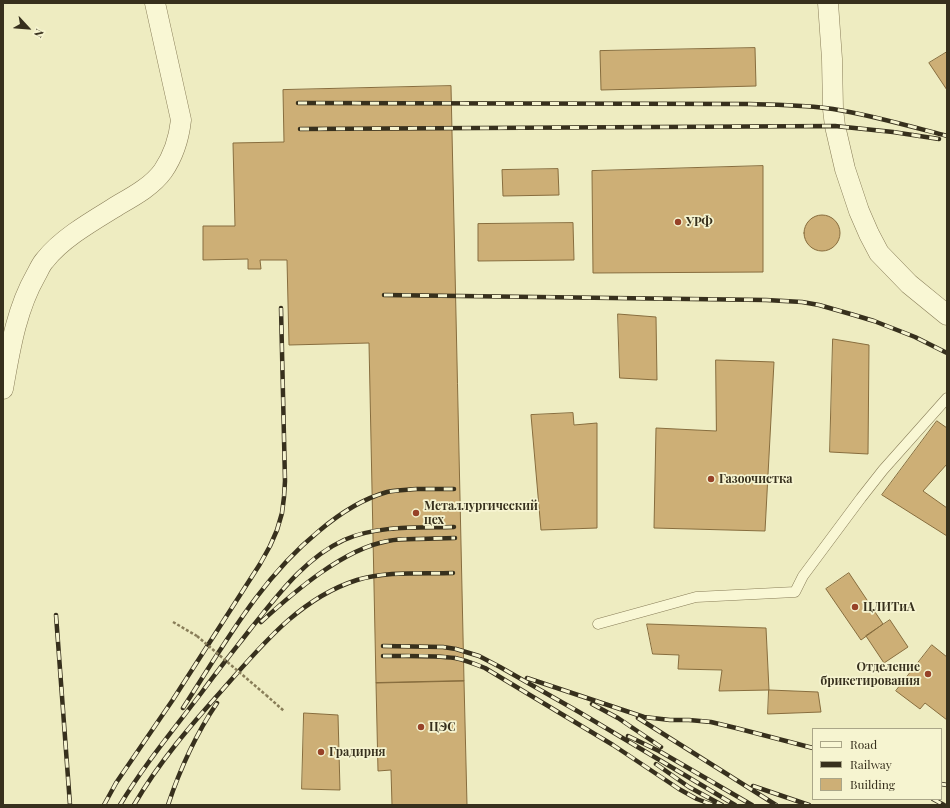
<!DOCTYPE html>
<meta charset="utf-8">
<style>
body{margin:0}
#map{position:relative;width:950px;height:808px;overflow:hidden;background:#eeecc1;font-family:"Playfair Display",serif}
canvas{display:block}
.frame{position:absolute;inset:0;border:4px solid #37301d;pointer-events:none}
.legend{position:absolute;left:812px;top:728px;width:130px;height:72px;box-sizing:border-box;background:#f6f4d0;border:1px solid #aaa688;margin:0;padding:5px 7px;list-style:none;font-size:12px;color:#37301d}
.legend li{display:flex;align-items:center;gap:8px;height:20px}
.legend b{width:20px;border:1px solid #aaa688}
.north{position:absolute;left:8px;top:8px;width:40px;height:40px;-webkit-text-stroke:3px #f6f4d0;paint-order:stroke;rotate:116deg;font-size:11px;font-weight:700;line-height:16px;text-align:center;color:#37301d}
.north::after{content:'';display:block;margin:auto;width:14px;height:18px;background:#37301d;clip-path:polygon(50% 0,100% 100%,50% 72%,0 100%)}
</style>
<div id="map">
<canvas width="950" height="808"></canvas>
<div class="frame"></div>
<ul class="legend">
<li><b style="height:5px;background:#f9f7d4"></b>Road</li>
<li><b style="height:5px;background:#37301d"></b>Railway</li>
<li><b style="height:11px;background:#cdaf76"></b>Building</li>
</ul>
<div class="north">N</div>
</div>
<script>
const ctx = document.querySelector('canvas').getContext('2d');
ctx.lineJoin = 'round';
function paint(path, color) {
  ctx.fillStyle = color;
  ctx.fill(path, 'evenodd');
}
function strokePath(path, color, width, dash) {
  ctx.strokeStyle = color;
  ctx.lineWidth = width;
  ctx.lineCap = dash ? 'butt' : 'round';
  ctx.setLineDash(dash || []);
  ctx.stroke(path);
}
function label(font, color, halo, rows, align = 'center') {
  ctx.font = font + ' "Playfair Display",serif';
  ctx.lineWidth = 3.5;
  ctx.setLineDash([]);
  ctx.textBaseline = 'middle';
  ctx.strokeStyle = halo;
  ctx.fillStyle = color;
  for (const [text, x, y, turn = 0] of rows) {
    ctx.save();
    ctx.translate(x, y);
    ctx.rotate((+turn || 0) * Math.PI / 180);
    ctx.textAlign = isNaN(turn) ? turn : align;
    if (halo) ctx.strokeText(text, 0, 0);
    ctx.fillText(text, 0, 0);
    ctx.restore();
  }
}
const building = new Path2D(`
 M755,48L756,86L601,90L600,51Z
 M947,52V90L929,63Z
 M451,86L464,681L376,683L369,343L289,345L287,260H260L261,269H248V259L203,260V226H235L233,143L284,142L283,90Z
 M763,166V272L593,273L592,171Z
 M558,169L559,195L503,196L502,170Z
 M804 233a18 18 0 1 1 36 0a18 18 0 1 1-36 0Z
 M573,223L574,260L478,261V224Z
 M618,314L656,317L657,380L620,378Z
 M833,339L869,345L868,454L830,452Z
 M716,360L774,362L765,531L654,528L656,428L716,431Z
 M573,413L574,425L597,423V528L541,530L531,415Z
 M937,421L947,428V464L923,491L947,508V536L882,495Z
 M849,573L883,624L861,640L826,589Z
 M890,620L908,647L884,663L866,636Z
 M647,624L766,628L769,690L719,691L722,670L678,669L679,655L653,654Z
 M932,645L947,657V720L925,703L920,709L896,691Z
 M464,681L467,805H392L391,770L378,771L376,683Z
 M769,690L818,692L821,712L768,714Z
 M304,713L338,715L340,790L302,789Z`);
paint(building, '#cdaf76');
strokePath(building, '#876d3e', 1);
const lane = new Path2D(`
 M598,624L696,597L795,592L803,576L861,498L883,470L947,398`);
const street = new Path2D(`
 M828,3L832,59L833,109L835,126L845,169L859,211L869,234L879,253L909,284L947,315
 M3,389C10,350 16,310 36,275C39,270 41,264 45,260C63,237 96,219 120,204C136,195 153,185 163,171C174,155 179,138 181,120L155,3`);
strokePath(lane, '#887d58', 11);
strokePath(street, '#887d58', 21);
strokePath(new Path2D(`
 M173,622L197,636
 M266,695L284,711`), '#887d58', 2.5, [3, 2]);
strokePath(lane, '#f9f7d4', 10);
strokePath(street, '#f9f7d4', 20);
const rail = new Path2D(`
 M298,103L750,104C778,105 806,105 833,109C871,115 909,126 947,136
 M300,129L835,126L893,132L939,139
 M384,295L766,300L802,302L819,305L854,315L874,321L915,337L947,353
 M56,615L70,805
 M261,622C294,592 343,549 388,541C397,539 406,539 415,539C428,539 441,538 455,538
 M383,646L443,647L456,649L479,656L500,667L579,712L735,805
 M383,656C406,656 433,655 455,658C465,660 475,664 485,668L613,745L679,789L697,799L713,805
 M527,678L644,717L670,720H689L711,722L736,728L813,748
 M592,704L618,718L661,747
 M183,708C224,645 260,579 319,531C339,514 362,499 387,492C397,490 407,490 417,489C429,489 442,489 454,489
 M638,718L776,805
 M628,736L659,751L752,805
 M656,764L689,787L722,805
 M941,784L947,785
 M753,786L809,805
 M933,799L944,805
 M104,805L116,783L172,701L260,564L270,546L277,530L282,513L284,497L285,481L281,308
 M120,805C144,765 174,729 202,692C218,670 235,649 252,627C278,595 305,558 344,540C377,525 418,528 454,527
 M134,805C159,762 191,725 224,688C262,645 300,598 357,580C387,571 421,574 453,573
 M168,805C180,769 196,734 217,703`);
strokePath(rail, '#37301d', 4.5);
strokePath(rail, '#f6f4d0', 3, [9]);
strokePath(new Path2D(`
 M197,636L266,695`), '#887d58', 2.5, [3, 2]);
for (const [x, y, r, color] of [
 [678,222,4,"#974228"],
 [711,479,4,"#974228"],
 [416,513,4,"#974228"],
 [855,607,4,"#974228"],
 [928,674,4,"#974228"],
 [421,727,4,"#974228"],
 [321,752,4,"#974228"]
]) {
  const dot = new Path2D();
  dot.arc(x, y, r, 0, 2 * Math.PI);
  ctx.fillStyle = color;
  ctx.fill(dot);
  strokePath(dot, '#f6f4d0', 1.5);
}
label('bold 12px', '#37301d', '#f6f4d0', [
 ["УРФ",686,222],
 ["Газоочистка",719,479],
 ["Металлургический",424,506],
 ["цех",424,520],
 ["ЦЛИТиА",863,607],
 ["Отделение",920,667,"right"],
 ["брикетирования",920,681,"right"],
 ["ЦЭС",429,727],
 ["Градирня",329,752]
], 'left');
</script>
